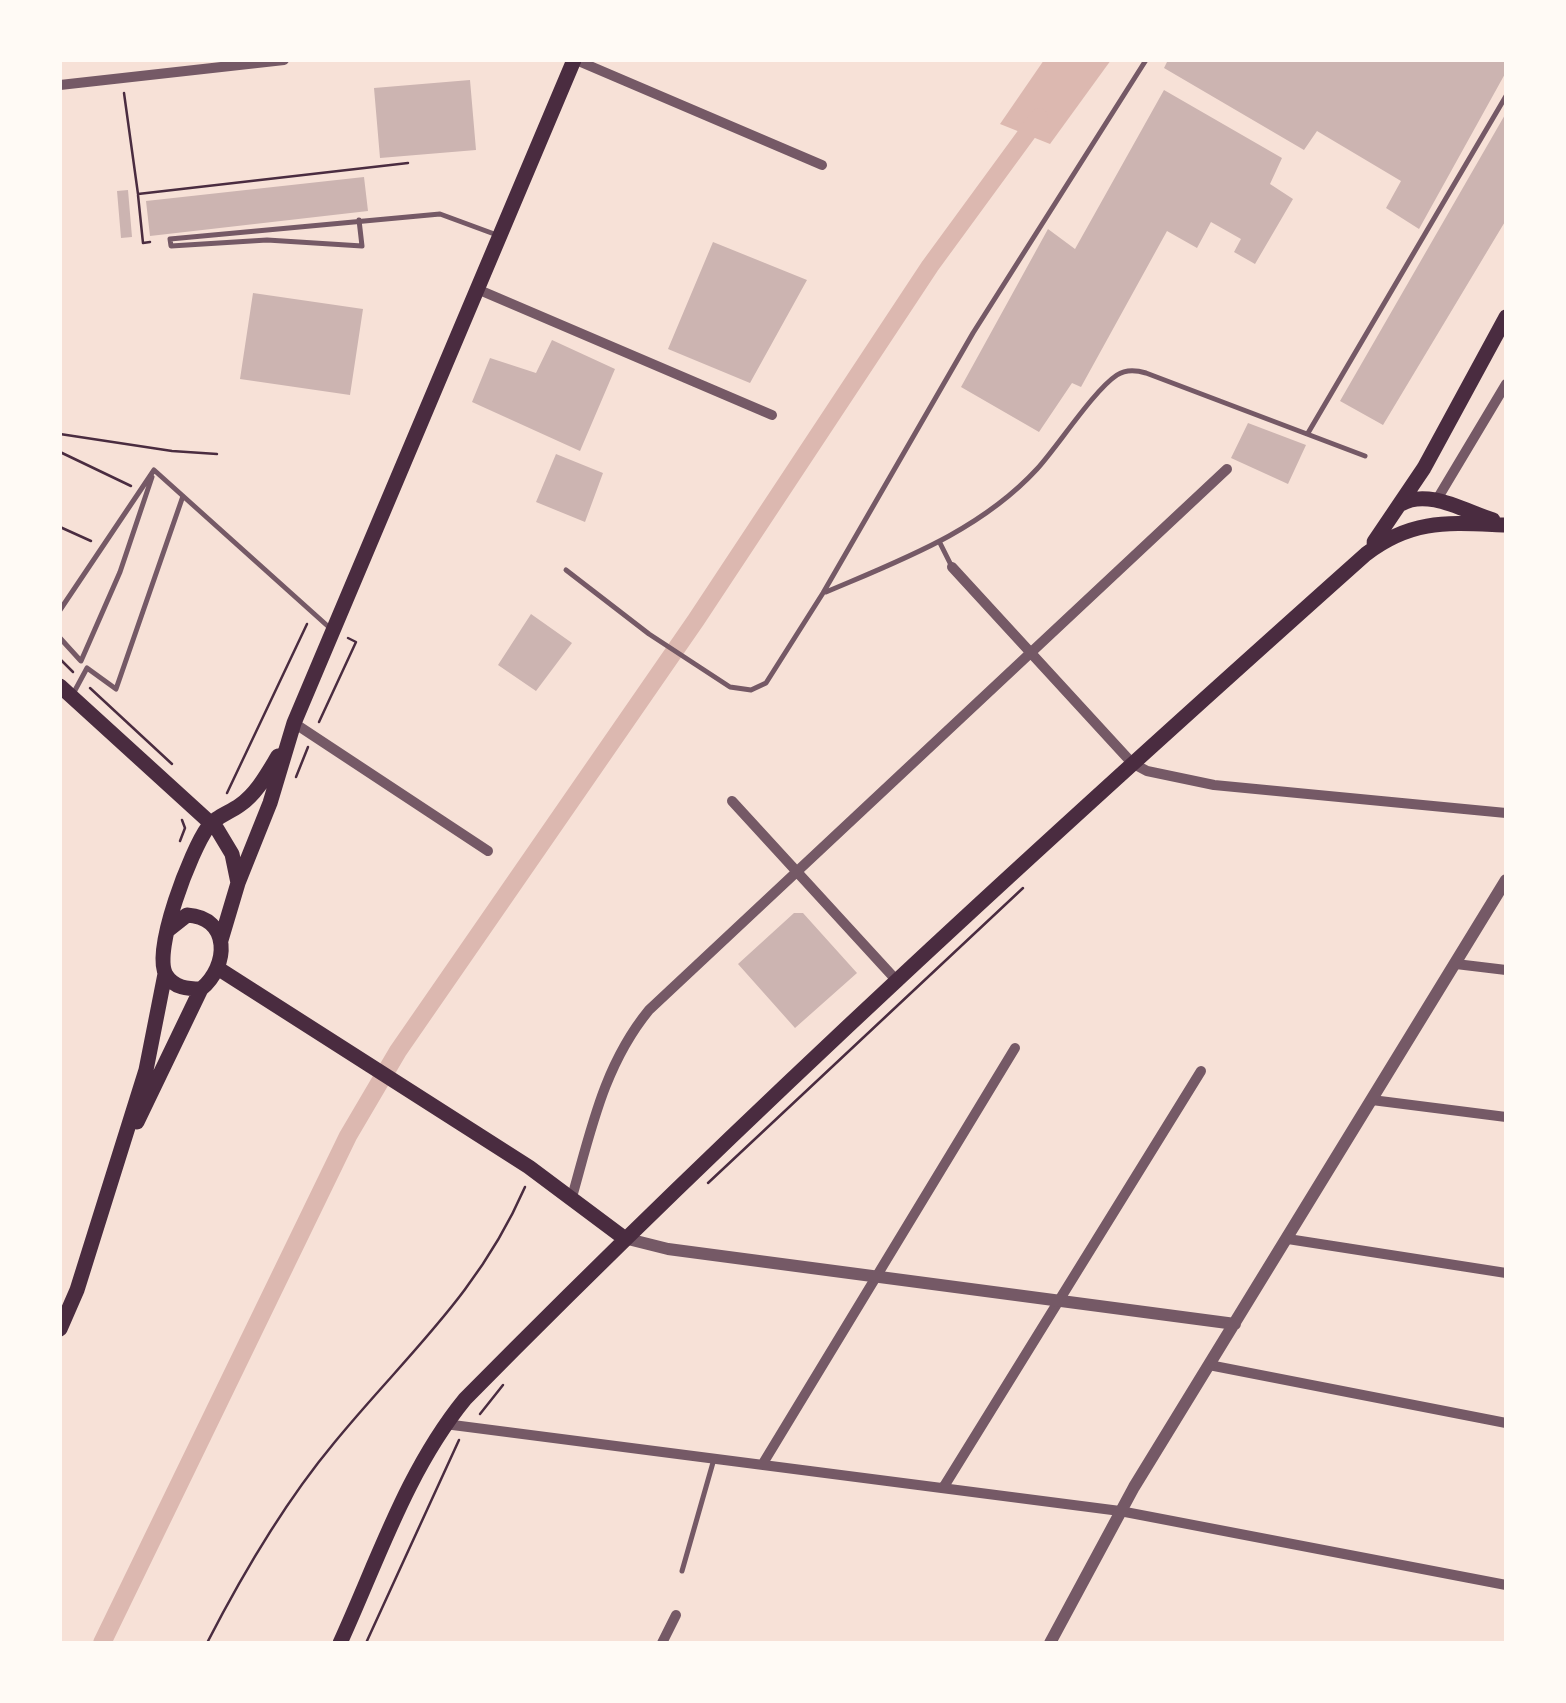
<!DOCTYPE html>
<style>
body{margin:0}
#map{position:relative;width:1566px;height:1703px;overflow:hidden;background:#f7e1d7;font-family:Manrope,sans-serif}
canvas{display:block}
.frame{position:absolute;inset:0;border:62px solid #fffaf5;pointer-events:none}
</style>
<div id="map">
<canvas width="1566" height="1703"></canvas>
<div class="frame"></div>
</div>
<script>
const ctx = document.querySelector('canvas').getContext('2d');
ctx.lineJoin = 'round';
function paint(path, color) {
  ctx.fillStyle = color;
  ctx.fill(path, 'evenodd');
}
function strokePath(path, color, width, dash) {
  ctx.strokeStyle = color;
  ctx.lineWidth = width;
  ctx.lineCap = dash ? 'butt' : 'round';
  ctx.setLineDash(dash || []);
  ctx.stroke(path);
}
paint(new Path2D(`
 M1044,60H1111L1050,144L1000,124Z`), '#dcb8b0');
strokePath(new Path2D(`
 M102,1643L348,1136L398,1051L696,620L930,266L1039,117`), '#dcb8b0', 18);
paint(new Path2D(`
 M1168,60H1506V72L1419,229L1386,208L1401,181L1317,131L1304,150L1164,68Z
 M470,80L476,150L380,158L374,88Z
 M1164,90L1282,158L1270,184L1293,199L1255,264L1234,252L1241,239L1211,222L1197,248L1167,231L1081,387L1072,383L1039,432L961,387L1048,229L1075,249Z
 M1506,113V220L1383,425L1340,401Z
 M364,177L368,211L150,236L146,201Z
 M128,190L132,237L121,238L117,191Z
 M713,242L807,280L750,383L668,349Z
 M253,293L363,309L350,395L240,379Z
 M552,340L615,369L580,451L472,402L490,358L536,373Z
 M1248,423L1306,445L1288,484L1231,458Z
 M556,454L603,473L585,522L536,502Z
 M531,614L572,643L536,691L498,665Z
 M794,913H803L857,973L795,1028L738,964Z`), '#ccb4b1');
strokePath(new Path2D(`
 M124,93L138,194L408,163
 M138,195L143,243L150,242
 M60,434L172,451L217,454
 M60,452L131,486
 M60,527L91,541
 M60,659L73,672
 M90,688L172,764
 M319,722L356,642L348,638
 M296,777L308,747
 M227,793L307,624
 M180,841L185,828L182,820
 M708,1183L1023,888
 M480,1414L503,1385
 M207,1643C243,1573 284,1503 334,1443C406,1355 478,1295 525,1187
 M366,1643L459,1440`), '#4a2c40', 2.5);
strokePath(new Path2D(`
 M359,220L362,246L267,240L171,246L170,239L440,214L497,235
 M1308,433L1506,96
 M940,543L952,567
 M566,570L649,634L730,687L751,690L766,683L823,593L973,333L1146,60
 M826,592C901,560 980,531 1037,469C1058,446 1094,390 1117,375C1126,369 1136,370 1146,373L1365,456
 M60,610L154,470L331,629
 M60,638L80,660
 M81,661L120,572L152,477
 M87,668L116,689L183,496
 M73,694L87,668
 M682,1571L714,1459`), '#755966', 5);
strokePath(new Path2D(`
 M576,60L822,165
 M60,85L284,60
 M477,289L772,415
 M1439,496L1506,384
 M952,567L1132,763L1147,771L1214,785L1506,813
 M294,723L488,851
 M732,801L898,982
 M1456,964L1506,970
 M1372,1100L1506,1117
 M572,1197C591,1130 604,1065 649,1010L1227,469
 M1288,1239L1506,1273
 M1209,1365L1506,1423
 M445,1424L1120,1511L1506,1585
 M762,1465L1015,1048
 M943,1488L1201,1071
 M662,1643L676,1615`), '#755966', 10);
strokePath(new Path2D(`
 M624,1238L668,1249L1235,1324
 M1050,1643L1134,1487L1506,880`), '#755966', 12);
strokePath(new Path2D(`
 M1401,504C1428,488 1466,512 1493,520
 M1374,542L1424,468L1506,317
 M60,686L217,829L232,854L238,883
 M168,930L187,915C231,918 229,966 201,989C188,989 174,988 166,975C152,951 191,850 208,827C215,817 229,813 240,805C257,793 267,774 278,756
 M221,940L238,883L270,803L294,723L574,60
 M219,969L529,1167L624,1238
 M137,1122L201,989
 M60,1329L77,1290L146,1070L165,974
 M340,1643C378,1560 407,1470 465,1399C754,1106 1059,828 1366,554C1413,518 1450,523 1506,525`), '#4a2c40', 15);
</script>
